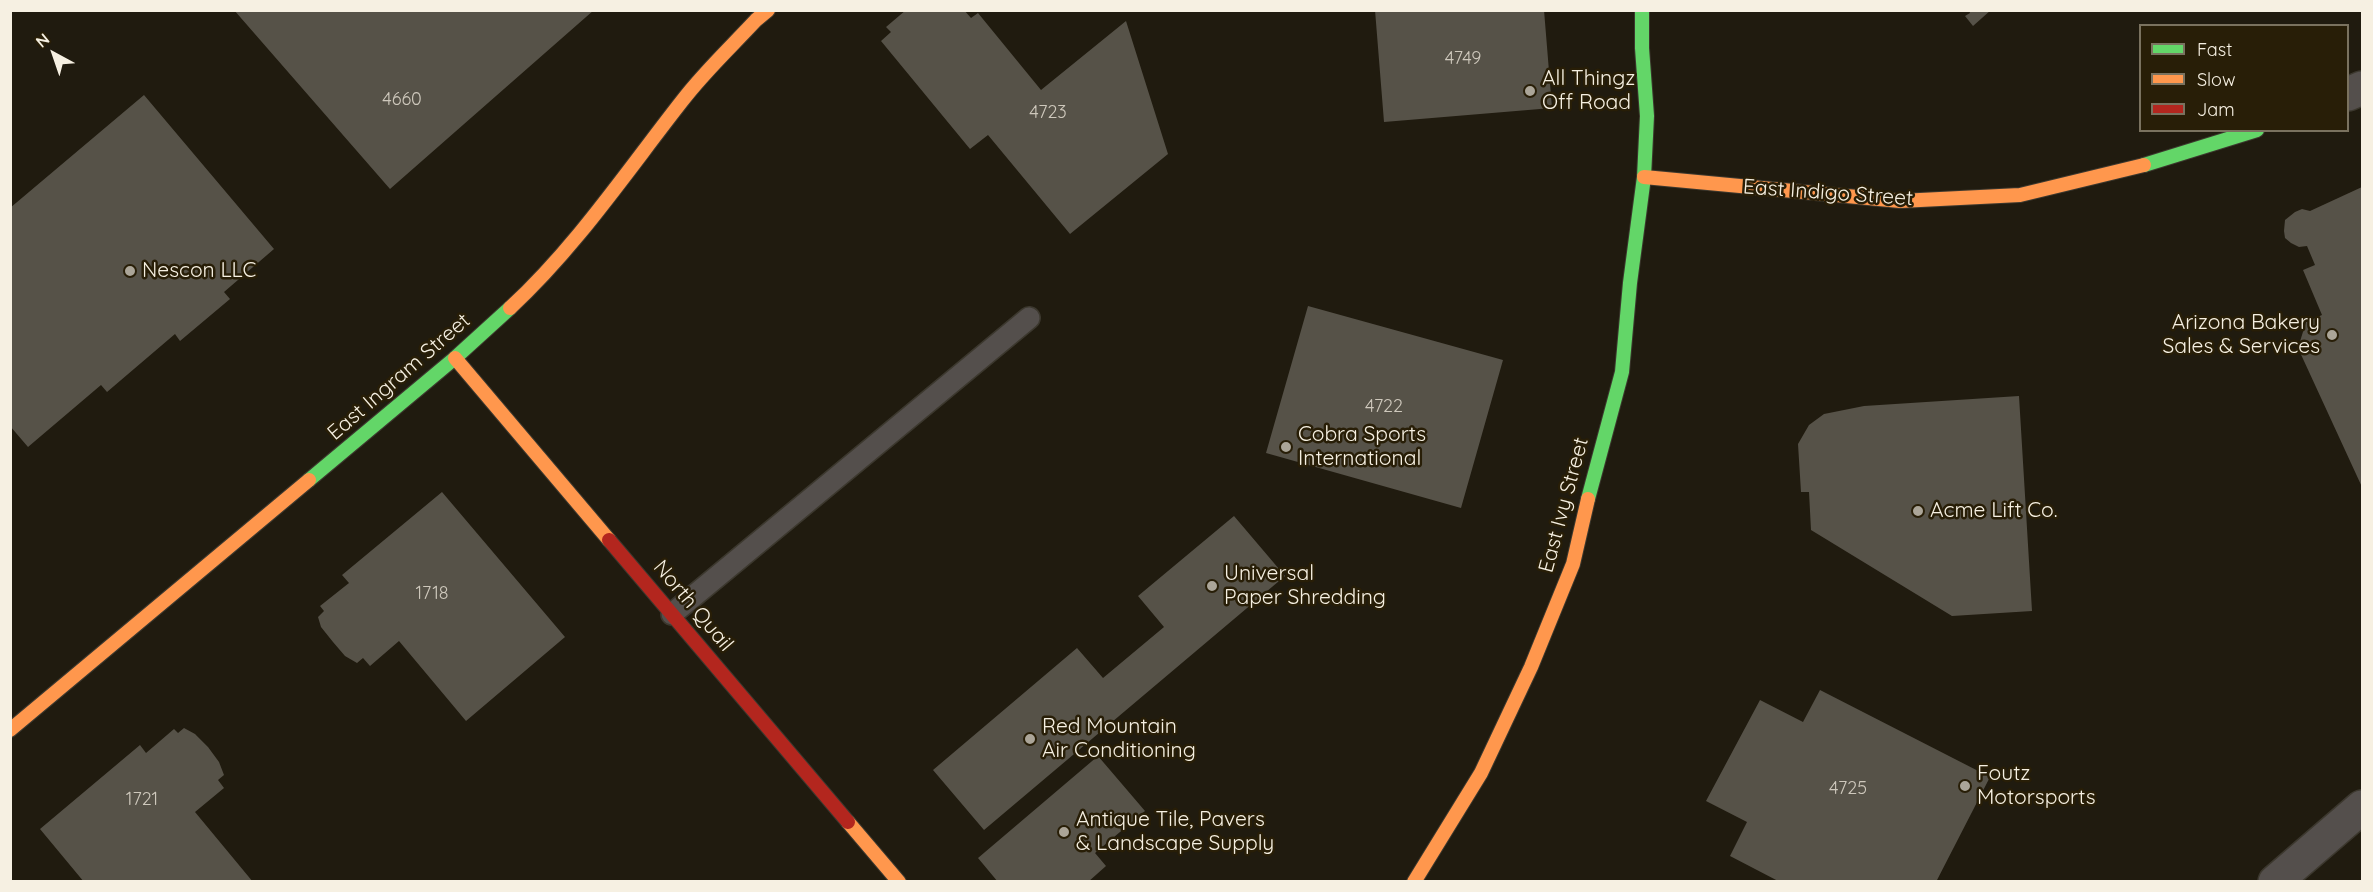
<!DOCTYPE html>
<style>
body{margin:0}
#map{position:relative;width:2373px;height:892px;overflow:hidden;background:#201b0f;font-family:Quicksand,sans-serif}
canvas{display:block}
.frame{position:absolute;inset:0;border:12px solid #f6f0e2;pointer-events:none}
.legend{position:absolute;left:2139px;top:24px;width:210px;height:108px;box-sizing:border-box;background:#281e07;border:2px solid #7a725f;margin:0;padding:8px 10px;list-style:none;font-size:18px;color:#f6f0e2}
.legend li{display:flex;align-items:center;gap:12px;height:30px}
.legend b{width:30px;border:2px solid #7a725f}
.north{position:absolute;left:24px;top:24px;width:60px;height:60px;-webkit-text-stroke:4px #281e07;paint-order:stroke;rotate:320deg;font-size:16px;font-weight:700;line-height:24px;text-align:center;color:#f6f0e2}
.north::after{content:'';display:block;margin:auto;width:21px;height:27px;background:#f6f0e2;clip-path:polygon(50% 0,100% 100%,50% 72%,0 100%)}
</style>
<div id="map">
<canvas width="2373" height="892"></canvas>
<div class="frame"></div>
<ul class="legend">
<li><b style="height:8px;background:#63d668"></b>Fast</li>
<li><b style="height:8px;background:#ff974d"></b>Slow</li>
<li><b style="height:8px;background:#b3261e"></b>Jam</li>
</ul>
<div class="north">N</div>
</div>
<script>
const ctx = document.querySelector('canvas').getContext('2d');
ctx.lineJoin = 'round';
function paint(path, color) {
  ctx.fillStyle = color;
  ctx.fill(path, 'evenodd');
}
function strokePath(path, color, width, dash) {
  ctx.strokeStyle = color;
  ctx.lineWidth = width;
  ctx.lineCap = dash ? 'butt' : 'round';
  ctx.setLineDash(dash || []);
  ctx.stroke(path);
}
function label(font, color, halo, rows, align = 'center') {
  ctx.font = font + ' Quicksand,sans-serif';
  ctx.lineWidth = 5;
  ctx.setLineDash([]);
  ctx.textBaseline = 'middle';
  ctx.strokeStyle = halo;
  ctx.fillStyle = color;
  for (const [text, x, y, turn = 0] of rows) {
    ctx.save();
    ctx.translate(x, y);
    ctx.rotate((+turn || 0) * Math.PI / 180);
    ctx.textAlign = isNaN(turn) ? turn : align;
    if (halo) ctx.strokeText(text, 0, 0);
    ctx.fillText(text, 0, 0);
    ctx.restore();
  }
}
paint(new Path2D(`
 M234,10H594L390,189Z
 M906,10H964L971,18L978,13L1041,90L1126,21L1168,154L1070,234L988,135L970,149L881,41L891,32L886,27Z
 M1375,10H1544L1552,108L1384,122Z
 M1969,10H1991L1973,26L1965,16L1970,13Z
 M144,95L274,249L224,292L230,299L180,341L175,334L107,392L101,385L28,447L10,426V208Z
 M2362,187V487L2298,348L2306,322L2322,315L2303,270L2315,265L2307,246L2299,247L2291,243L2285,238L2284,231L2285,220L2295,212L2302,209L2310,211Z
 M1308,306L1503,360L1461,508L1266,453Z
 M2019,396L2032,611L1952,616L1811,530L1809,492H1801L1798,444L1809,425L1824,414L1864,406Z
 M442,492L565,637L466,721L399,641L370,666L363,658L357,663L345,656L333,642L321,627L318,617L324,611L320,606L349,583L342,575Z
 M1234,516L1285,576L984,830L933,770L1077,648L1103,678L1164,627L1138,596Z
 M1820,690L1990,777L1936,882H1780L1730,856L1747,822L1706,801L1760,700L1803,722Z
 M184,728L195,734L208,747L219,762L224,775L218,780L224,788L195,812L253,882H84L40,829L140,745L146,753L174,729L178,733Z
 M1098,756L1145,811L1095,853L1106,866L1088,882H998L978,858Z`), '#565248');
const lane = new Path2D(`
 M672,614L1029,318`);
const street = new Path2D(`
 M2348,94L2362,88
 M2275,882L2362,807`);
const fast = new Path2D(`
 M2144,165L2257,130
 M309,480L455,358L510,308
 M1588,499L1622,372L1630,283L1644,177L1647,116L1642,48V10`);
const slow = new Path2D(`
 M1644,177L1900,201L2020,195L2144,165
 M510,308C576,247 627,171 682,101C704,72 731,47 756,20L768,10
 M455,358L609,540
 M10,730L309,480
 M848,822L899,882
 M1414,882L1481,773L1531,667L1573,564L1588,499`);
const jam = new Path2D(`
 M609,540L848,822`);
strokePath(lane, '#3c382e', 24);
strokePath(street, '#3c382e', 36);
strokePath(fast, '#3c382e', 16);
strokePath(slow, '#3c382e', 16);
strokePath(jam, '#3c382e', 16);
strokePath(lane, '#544f4c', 21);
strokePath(street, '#544f4c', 33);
strokePath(fast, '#63d668', 14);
strokePath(slow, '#ff974d', 14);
strokePath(jam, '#b3261e', 14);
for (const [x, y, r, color] of [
 [1530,91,6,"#aba598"],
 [130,271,6,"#aba598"],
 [2332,335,6,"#aba598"],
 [1286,447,6,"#aba598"],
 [1918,511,6,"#aba598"],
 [1212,586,6,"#aba598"],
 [1030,739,6,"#aba598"],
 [1965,786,6,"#aba598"],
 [1064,832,6,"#aba598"]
]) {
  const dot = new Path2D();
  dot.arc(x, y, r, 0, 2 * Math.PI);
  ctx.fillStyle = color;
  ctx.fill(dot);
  strokePath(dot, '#281e07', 2);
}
label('18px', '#cec8bc', null, [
 ["4749",1463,59],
 ["4660",402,100],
 ["4723",1048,113],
 ["4722",1384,407],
 ["1718",432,594],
 ["4725",1848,789],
 ["1721",142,800]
]);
label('21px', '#f6f0e2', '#281e07', [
 ["All Thingz",1542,79],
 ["Off Road",1542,103],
 ["Nescon LLC",142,271],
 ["Arizona Bakery",2320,323,"right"],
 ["Sales & Services",2320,347,"right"],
 ["Cobra Sports",1298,435],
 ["International",1298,459],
 ["Acme Lift Co.",1930,511],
 ["Universal",1224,574],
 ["Paper Shredding",1224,598],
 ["Red Mountain",1042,727],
 ["Air Conditioning",1042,751],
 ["Foutz",1977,774],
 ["Motorsports",1977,798],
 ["Antique Tile, Pavers",1076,820],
 ["& Landscape Supply",1076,844]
], 'left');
label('21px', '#f6f0e2', '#281e07', [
 ["East Indigo Street",1828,193,4],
 ["East Ingram Street",399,377,-41],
 ["East Ivy Street",1564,505,-75],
 ["North Quail",693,606,50]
]);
</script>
